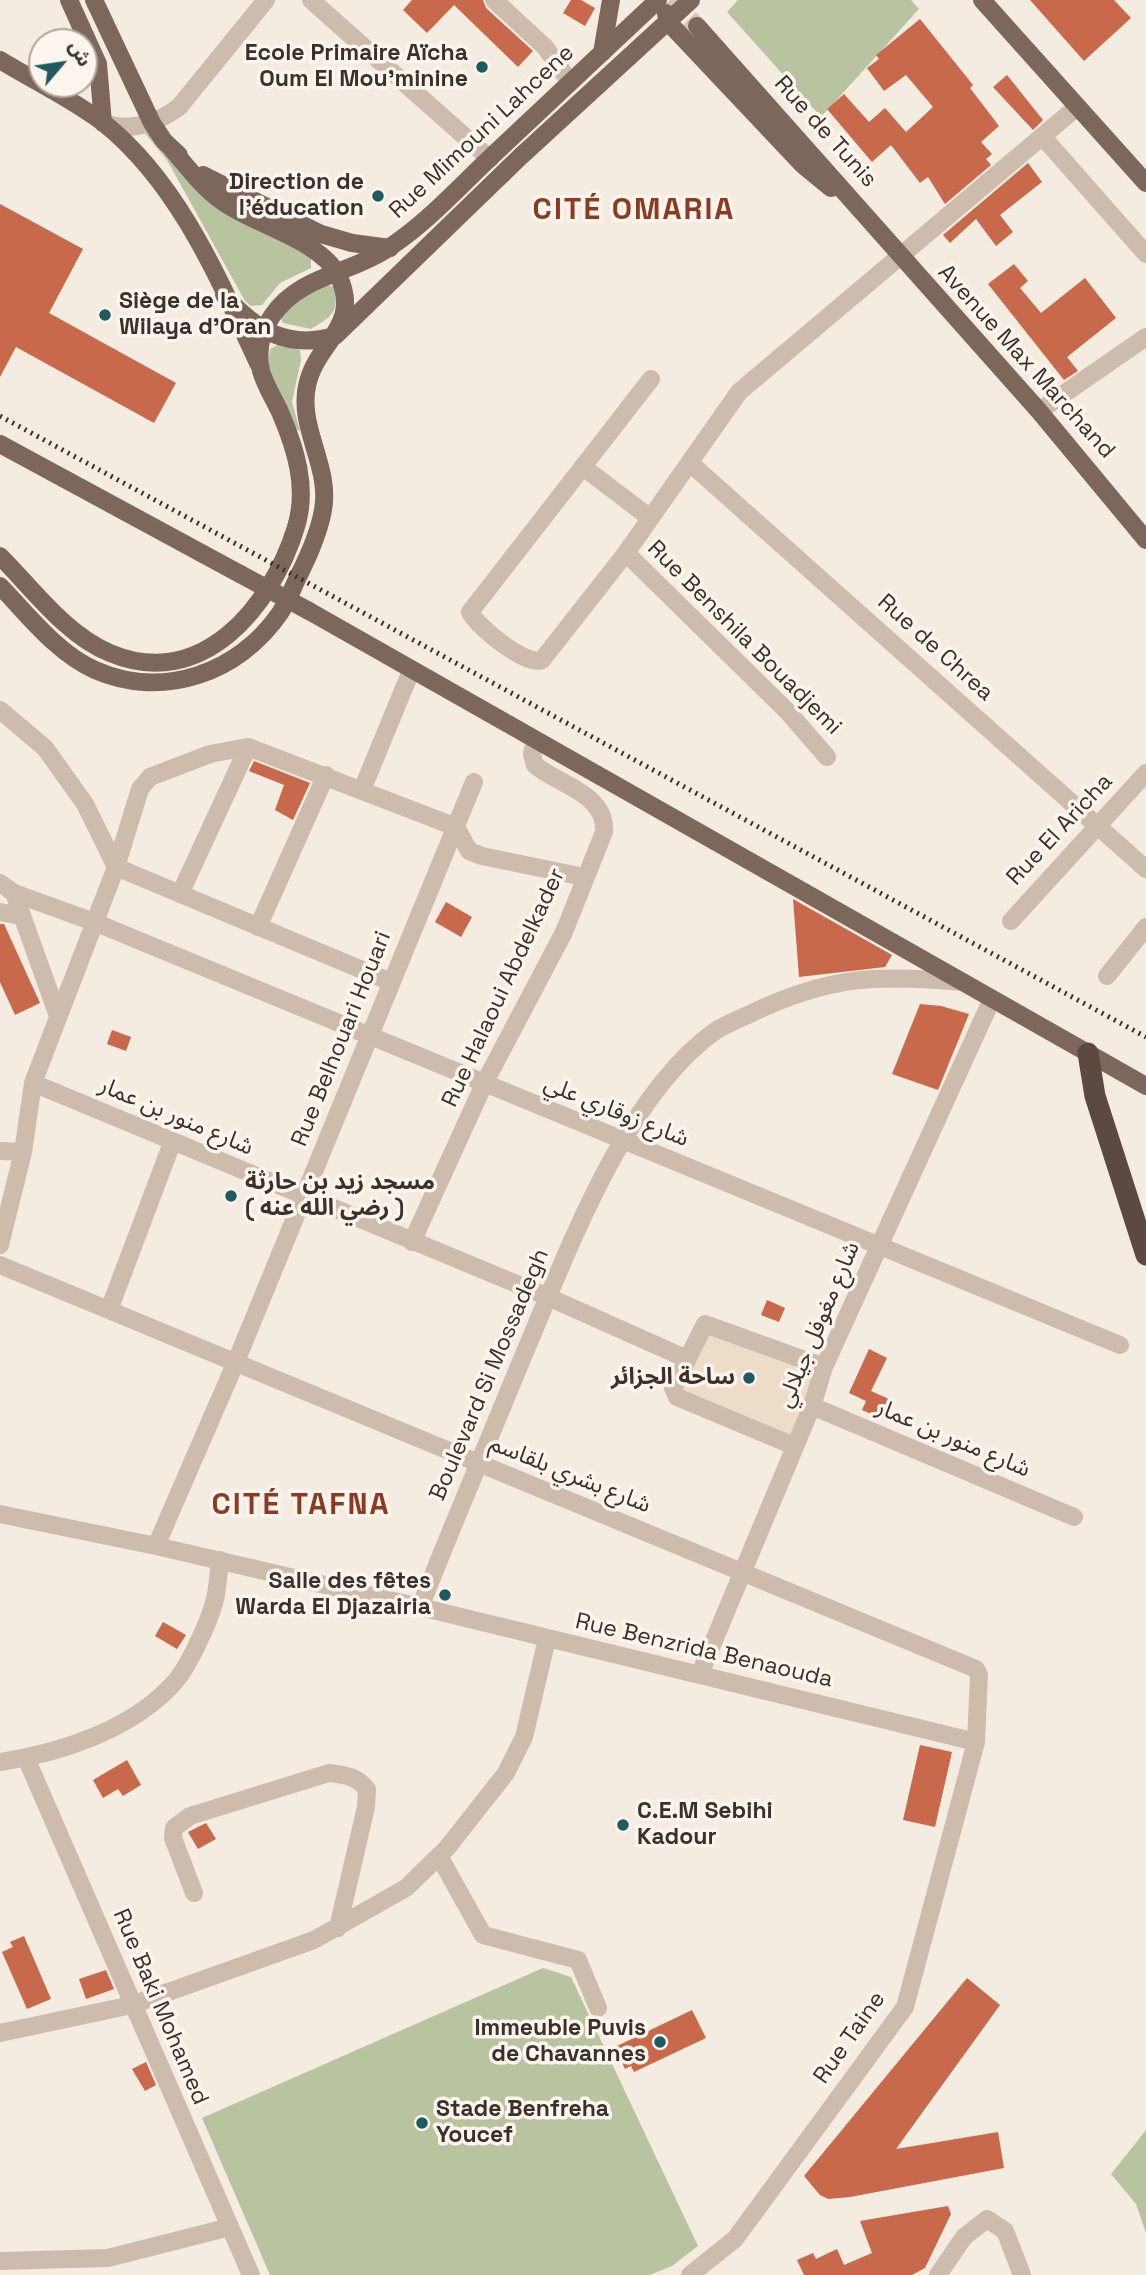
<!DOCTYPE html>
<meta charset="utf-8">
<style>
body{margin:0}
#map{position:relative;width:1146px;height:2275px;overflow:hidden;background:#f4ebe1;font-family:"Space Grotesk","Noto Sans Arabic",sans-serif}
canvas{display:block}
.north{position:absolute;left:28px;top:28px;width:70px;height:70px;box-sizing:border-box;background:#fbf5ee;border:2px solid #aea6a0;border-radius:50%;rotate:61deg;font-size:19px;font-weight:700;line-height:28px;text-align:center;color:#3b302b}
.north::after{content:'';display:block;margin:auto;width:24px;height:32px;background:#1f5a5e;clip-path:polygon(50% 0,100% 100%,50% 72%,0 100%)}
</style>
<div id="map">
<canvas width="1146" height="2275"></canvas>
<div class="north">ش</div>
</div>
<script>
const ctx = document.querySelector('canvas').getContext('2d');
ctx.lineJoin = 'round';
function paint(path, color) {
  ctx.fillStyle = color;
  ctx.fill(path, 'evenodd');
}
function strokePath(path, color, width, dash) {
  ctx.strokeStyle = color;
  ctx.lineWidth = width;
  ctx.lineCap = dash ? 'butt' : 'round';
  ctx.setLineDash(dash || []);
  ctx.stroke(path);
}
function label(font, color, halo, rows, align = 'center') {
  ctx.font = font + ' "Space Grotesk","Noto Sans Arabic",sans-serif';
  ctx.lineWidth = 7;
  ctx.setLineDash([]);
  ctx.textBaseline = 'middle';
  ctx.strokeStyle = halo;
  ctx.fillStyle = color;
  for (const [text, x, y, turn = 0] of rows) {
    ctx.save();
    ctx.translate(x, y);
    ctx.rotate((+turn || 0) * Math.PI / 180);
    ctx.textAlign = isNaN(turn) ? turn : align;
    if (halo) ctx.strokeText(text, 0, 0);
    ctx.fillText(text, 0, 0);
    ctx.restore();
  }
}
paint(new Path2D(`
 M738,0H911L919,9L821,117L727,12Z
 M147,130L311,254V268L280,283L262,305L251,306L245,301L167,160L143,131Z
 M322,282L335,288C338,314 332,316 311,329L283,323L280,315Z
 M278,345L300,350L301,360L292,402L300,431L292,428L268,365L270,349Z
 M543,1968L571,1977L698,2246L672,2266L650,2275H270L202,2118Z
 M1146,2130V2233L1136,2204L1111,2174Z`), '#b8c4a0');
paint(new Path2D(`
 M702,1327L824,1367L794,1446L677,1397Z`), '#ecdcc8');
paint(new Path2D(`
 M412,0H483L486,8L533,51L518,67L454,5L427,33L403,10Z
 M571,0H581L595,8L585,26L563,13Z
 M1030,0H1114L1131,18L1084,61Z
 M920,19L973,85L970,88L999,126L981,142L992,154L986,159L991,165L945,204L928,177L920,183L891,145L872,162L827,109L844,94L869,122L885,108L906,132L933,107L906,75L884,91L867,68L879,59L876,55Z
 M1007,75L1043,120L1033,130L993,87Z
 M1028,163L1042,182L1000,215L1013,232L996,246L976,219L950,243L943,235Z
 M0,204L83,249L49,313L176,383L154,423L16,347L0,377Z
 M1014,264L1028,281L1020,288L1041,313L1085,278L1116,318L1067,357L1078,371L1064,380L988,284Z
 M254,761L310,783L293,820L275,810L284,785L249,771Z
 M793,899L892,955L885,967L799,977Z
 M446,902L472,917L461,937L435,922Z
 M0,924H4L40,1003L15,1015L0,982Z
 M920,1004L941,1006L969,1014L938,1090L892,1074Z
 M112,1030L131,1037L126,1051L107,1044Z
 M767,1300L785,1308L779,1322L761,1315Z
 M869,1349L887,1358L871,1391L891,1400L882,1419L862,1410L866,1401L849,1393Z
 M163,1622L186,1635L177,1649L155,1636Z
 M920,1745L952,1752L935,1827L903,1820Z
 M127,1760L141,1785L123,1796L118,1789L103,1798L93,1780Z
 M206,1823L216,1839L198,1849L188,1832Z
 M24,1936L51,1999L27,2009L2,1952L13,1947L10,1942Z
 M106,1970L114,1989L86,1999L79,1979Z
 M967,1978L1000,2005L896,2149L998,2132L1004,2168L850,2197L828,2199L820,2195L804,2176Z
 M692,2010L706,2038L634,2072L631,2066L625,2069L615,2047Z
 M146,2062L156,2085L145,2091L132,2069Z
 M948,2206L951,2214L925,2268L912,2275H804L797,2260L813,2253L816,2259L837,2249L844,2265L872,2253L860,2221Z`), '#c8694b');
strokePath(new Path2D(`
 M670,0L697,26`), '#cfc6bd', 18, [18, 9]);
strokePath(new Path2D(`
 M311,0L490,159
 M494,0L545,47L570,82
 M103,123C131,132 156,124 179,107L266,0
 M1042,136L1146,254
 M651,379L470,612C477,627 527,667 542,660L626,553L739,392L1077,107
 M1039,411L1146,337
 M690,463L1146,869
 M583,467L649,517
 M626,553L788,712L827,757
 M0,710L45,748L85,804L116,867L391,982
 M362,790L411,671
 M0,883L14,893L94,922L1120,1345
 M14,893L58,1016
 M180,894L248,747
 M0,912L22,916
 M1011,921L1146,773
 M258,927L326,775
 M1107,976L1146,927
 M33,1083L548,1297L687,1359
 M0,1151L23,1152
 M412,1242L484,1084L564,932L604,832C607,794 559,785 535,765L532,754L535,741
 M0,1245L23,1152L33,1083L116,867L140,789L150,777L210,754L248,747L456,827L469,851L482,856L584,877
 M0,1265L976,1669L979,1675L976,1742L905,2007L735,2239L690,2275
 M109,1310L172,1143
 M812,1406L1074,1517
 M794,1446L677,1397L673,1388L705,1324L824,1367
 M0,1514L156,1546L420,1607C455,1520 491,1433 527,1347C569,1248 625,1096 714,1032C725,1024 740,1019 752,1013C829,976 879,974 963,982
 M156,1546L235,1364L474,782
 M420,1607L976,1742
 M700,1674L812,1406L824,1367L992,999
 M26,1758L251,2275
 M0,1762C60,1753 131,1730 173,1684C188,1668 208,1624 214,1603C218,1590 218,1574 220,1560
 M439,1856L483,1935L578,1960L598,2008
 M194,1893L173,1838L174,1828L190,1816L329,1773C345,1775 356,1776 367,1789L366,1807L338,1928
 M0,2033L132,2005L314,1940L406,1888L447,1848L506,1773L524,1737L547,1639
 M0,2261L108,2258L230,2227
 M938,2275L964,2237L987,2219L1005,2231L1022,2275`), '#cdbbac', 18);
strokePath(new Path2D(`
 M69,0L98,64L103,123
 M94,0L152,123L164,141L179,155
 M982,0L1146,183
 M666,13L668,22L803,165L831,188
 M697,26L1039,411L1146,540
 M602,53L611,0
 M0,60C34,81 74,100 105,124C180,185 219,280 259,365
 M203,175L321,234L352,243L390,248
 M224,295C256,330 287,350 335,336L520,157L691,0
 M0,444L240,574
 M0,556C32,588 66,635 110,653C202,692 272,606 296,527C308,488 296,449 280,412C274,399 265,385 261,371C257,352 261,332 272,316C299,276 349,274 387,249C427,223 458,188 493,155C548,103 603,52 658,0
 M0,586C28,615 57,653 95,670C163,700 239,673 280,613C288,601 293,587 299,575C309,555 319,533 323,510C331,467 298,428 307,386C315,343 363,326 338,275C320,240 255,225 223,202C203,188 188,168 172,149
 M309,611L1146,1086`), '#7d675c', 18);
strokePath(new Path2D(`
 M1088,1053L1095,1096L1146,1255`), '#5c4a42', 21);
strokePath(new Path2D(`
 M0,416L1146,1037`), '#3b302b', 5, [2, 5]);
strokePath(new Path2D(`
 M240,574L309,611`), '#7d675c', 18);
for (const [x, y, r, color] of [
 [482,67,7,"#1f5a5e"],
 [378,196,7,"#1f5a5e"],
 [105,315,7,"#1f5a5e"],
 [231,1196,7,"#1f5a5e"],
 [749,1378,7,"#1f5a5e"],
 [445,1595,7,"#1f5a5e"],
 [623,1825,7,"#1f5a5e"],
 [660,2042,7,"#1f5a5e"],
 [422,2123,7,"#1f5a5e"]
]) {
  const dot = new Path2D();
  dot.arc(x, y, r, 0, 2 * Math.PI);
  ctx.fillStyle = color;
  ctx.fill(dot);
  strokePath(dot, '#fbf5ee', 2.5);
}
label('bold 23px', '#3b302b', '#fbf5ee', [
 ["Ecole Primaire Aïcha",468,54],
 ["Oum El Mou'minine",468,80],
 ["Direction de",364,183],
 ["l'éducation",364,209],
 ["Siège de la",119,302,"left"],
 ["Wilaya d'Oran",119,328,"left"],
 ["مسجد زيد بن حارثة",245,1183,"left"],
 ["( رضي الله عنه )",245,1209,"left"],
 ["ساحة الجزائر",735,1378],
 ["Salle des fêtes",431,1582],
 ["Warda El Djazairia",431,1608],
 ["C.E.M Sebihi",637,1812,"left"],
 ["Kadour",637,1838,"left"],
 ["Immeuble Puvis",646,2029],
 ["de Chavannes",646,2055],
 ["Stade Benfreha",436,2110,"left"],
 ["Youcef",436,2136,"left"]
], 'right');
label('23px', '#3b302b', '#fbf5ee', [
 ["Rue Mimouni Lahcene",482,132,-43],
 ["Rue de Tunis",825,132,48],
 ["Avenue Max Marchand",1026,362,48],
 ["Rue Benshila Bouadjemi",744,638,45],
 ["Rue de Chrea",935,648,42],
 ["Rue El Aricha",1060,830,-47],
 ["Rue Halaoui Abdelkader",504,988,-65],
 ["Rue Belhouari Houari",342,1039,-68],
 ["شارع زوقاري علي",616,1112,22],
 ["شارع منور بن عمار",176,1117,23],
 ["شارع مغوفل جيلالي",819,1325,-67],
 ["Boulevard Si Mossadegh",490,1375,-67],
 ["شارع منور بن عمار",953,1439,23],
 ["شارع بشري بلقاسم",570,1475,22],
 ["Rue Benzrida Benaouda",704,1651,13],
 ["Rue Baki Mohamed",160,2007,67],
 ["Rue Taine",850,2038,-55]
]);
ctx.letterSpacing = '2px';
label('bold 30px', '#8c3b22', '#fbf5ee', [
 ["CITÉ OMARIA",634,211],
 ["CITÉ TAFNA",301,1506]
]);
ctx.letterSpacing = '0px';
</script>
